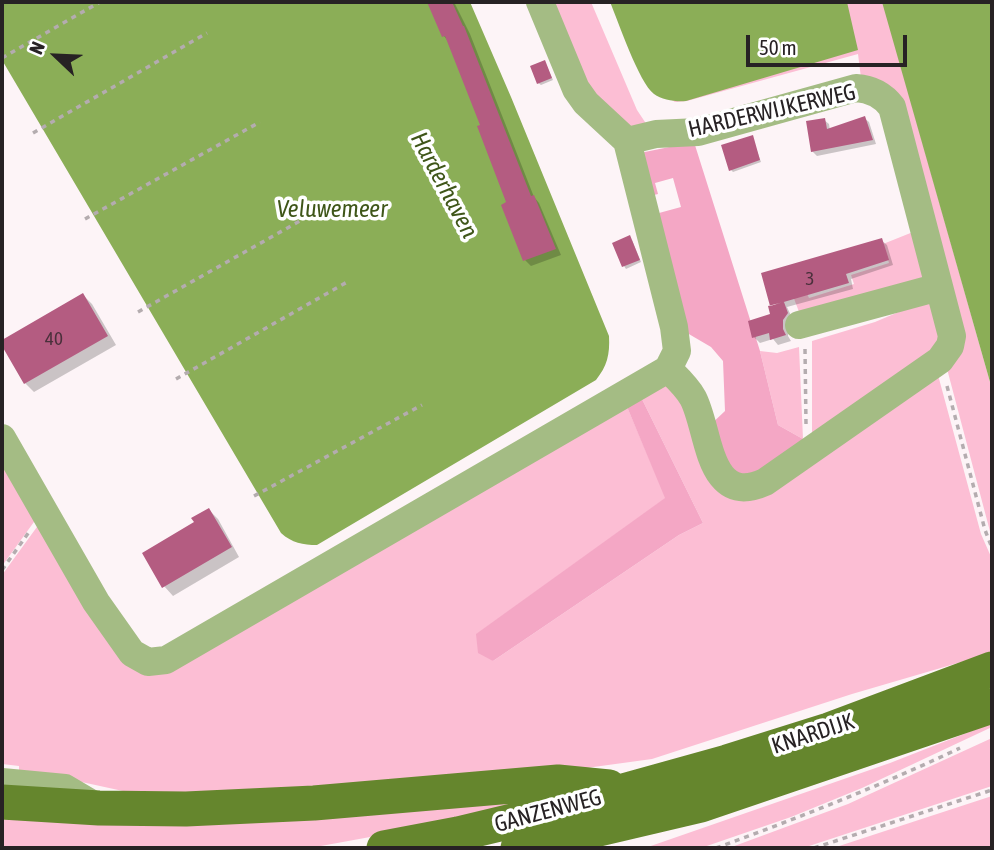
<!DOCTYPE html>
<style>
body{margin:0}
#map{position:relative;width:994px;height:850px;overflow:hidden;background:#fdf4f7;font-family:"Asap Condensed",sans-serif}
canvas{display:block}
.frame{position:absolute;inset:0;border:4px solid #272224;pointer-events:none}
.north{position:absolute;left:21px;top:21px;width:70px;height:70px;-webkit-text-stroke:5px #fff;paint-order:stroke;rotate:293deg;font-size:19px;font-weight:700;line-height:28px;text-align:center;color:#272224}
.north::after{content:'';display:block;margin:auto;width:24px;height:32px;background:#272224;clip-path:polygon(50% 0,100% 100%,50% 72%,0 100%)}
.scale{position:absolute;left:746px;top:35px;width:161px;height:32px;box-sizing:border-box;border:4px solid #272224;border-top:0;padding-left:9px;font-size:21px;line-height:24px;white-space:nowrap;color:#272224;-webkit-text-stroke:5px #fff;paint-order:stroke}
</style>
<div id="map">
<canvas width="994" height="850"></canvas>
<div class="frame"></div>
<div class="north">N</div>
<div class="scale">50 m</div>
</div>
<script>
const ctx = document.querySelector('canvas').getContext('2d');
ctx.lineJoin = 'round';
function paint(path, color) {
  ctx.fillStyle = color;
  ctx.fill(path, 'evenodd');
}
function strokePath(path, color, width, dash) {
  ctx.strokeStyle = color;
  ctx.lineWidth = width;
  ctx.lineCap = dash ? 'butt' : 'round';
  ctx.setLineDash(dash || []);
  ctx.stroke(path);
}
function label(font, color, halo, rows, align = 'center') {
  ctx.font = font + ' "Asap Condensed",sans-serif';
  ctx.lineWidth = 7;
  ctx.setLineDash([]);
  ctx.textBaseline = 'middle';
  ctx.strokeStyle = halo;
  ctx.fillStyle = color;
  for (const [text, x, y, turn = 0] of rows) {
    ctx.save();
    ctx.translate(x, y);
    ctx.rotate((+turn || 0) * Math.PI / 180);
    ctx.textAlign = isNaN(turn) ? turn : align;
    if (halo) ctx.strokeText(text, 0, 0);
    ctx.fillText(text, 0, 0);
    ctx.restore();
  }
}
paint(new Path2D(`
 M547,2H591L637,110L647,125L628,132L602,110Z
 M622,2H987L895,45L992,389V539L946,365L893,91L861,78L858,54L687,101L675,102L664,95Z
 M918,230L932,275L801,317L788,283L802,282L809,298L854,284L851,275L889,263L883,244Z
 M934,297L944,342L812,440V341L875,322Z
 M799,347L803,439L778,425L760,351L777,353Z
 M938,375L981,534L992,559V653L852,694L652,759L557,772L178,803L77,781L19,778V766L2,764V575L42,520L129,665L625,402L666,498L477,634L493,661L679,535L703,523L639,393L658,382L673,385L719,482Z
 M2,452L39,515L2,566Z
 M992,723V727L862,788L791,817L701,848H645L890,763Z
 M992,738V786L803,848H729L848,804Z
 M560,794L392,833L310,848H2V810Z
 M992,796V848H833Z`), '#fcbed4');
paint(new Path2D(`
 M694,142L760,351L778,425L803,439L802,448L759,480L736,481L707,428L725,411L723,361L711,347L682,330L659,213L681,207L673,178L655,183L658,194L654,195L635,154Z
 M639,393L703,523L679,535L493,661L478,653L476,634L665,498L625,402Z`), '#f4a7c5');
paint(new Path2D(`
 M2,2H470L511,97L609,336C610,355 607,366 596,380L317,545C303,545 292,543 281,533L2,60Z
 M610,2H847L858,50L686,101C676,102 662,100 654,94C639,83 618,21 610,2Z
 M882,2H992V389Z`), '#8bae57');
paint(new Path2D(`
 M429,2H454L470,34L534,197L539,203L561,255L531,266L525,260L509,203L482,126L448,41L444,36Z
 M545,62L553,80L541,85L538,83Z
 M864,118L869,122L876,144L817,156L812,151L824,120L829,124L830,130Z
 M752,137L761,162L733,172L731,170Z
 M632,240L641,262L626,269L624,266Z
 M881,240L887,245L893,265L851,279L853,289L787,307L793,320L788,327V336L791,341L778,345L773,339L760,343L754,337L750,322L772,316L770,308Z
 M83,295L92,304L116,345L34,392L25,383L2,342Z
 M209,510L218,519L239,557L173,596L164,586L196,523Z`), '#0003');
paint(new Path2D(`
 M427,2H452L463,26H464L531,196L534,195L556,249L523,261L501,205L506,202L477,126L480,125L445,36L442,37Z
 M545,60L552,78L537,84L530,66Z
 M865,116L873,140L811,152L806,121L825,118L827,129Z
 M753,135L760,160L729,171L721,145Z
 M630,235L640,260L622,267L612,243Z
 M882,238L889,260L846,274L849,283L770,306L761,273Z
 M83,293L108,336L24,384L2,346V340Z
 M784,302L788,313L783,320V329L786,335L770,340L769,333L752,338L748,321L770,314L768,306Z
 M209,508L232,547L162,588L142,553L194,522L191,518Z`), '#b45c81');
strokePath(new Path2D(`
 M2,58L100,2
 M33,133L207,33
 M85,219L260,122
 M138,312L314,213
 M805,349L806,425
 M176,379L349,281
 M947,386L985,530L992,548
 M254,496L422,405
 M2,570L29,532
 M716,848C798,818 880,786 960,748
 M814,848L992,790`), '#b4acaf', 3.5, [5, 5]);
strokePath(new Path2D(`
 M627,141L656,134L698,132L856,88C872,89 883,95 892,107L952,336L950,346L940,360L765,482C707,508 710,430 693,398C687,387 677,378 668,369
 M799,325L939,287
 M2,438L96,602L132,653L148,662L166,660L668,369L677,351L674,327L627,141L586,103L576,89L540,2
 M2,782L65,788L99,808`), '#a4bc84', 28);
strokePath(new Path2D(`
 M2,802L99,808L186,809L314,803L558,782L609,787
 M384,848L458,834L533,816L727,762L829,730L992,669
 M518,848L701,805L992,706`), '#65862d', 35);
label('19px', '#4a303b', null, [
 ["3",810,279],
 ["40",54,339]
]);
label('23px', '#272224', '#fff', [
 ["HARDERWIJKERWEG",772,111,-13],
 ["KNARDIJK",813,734,-18],
 ["GANZENWEG",548,811,-15]
]);
label('italic 24px', '#3f5619', '#fff', [
 ["Harderhaven",444,185,62],
 ["Veluwemeer",332,209]
]);
</script>
